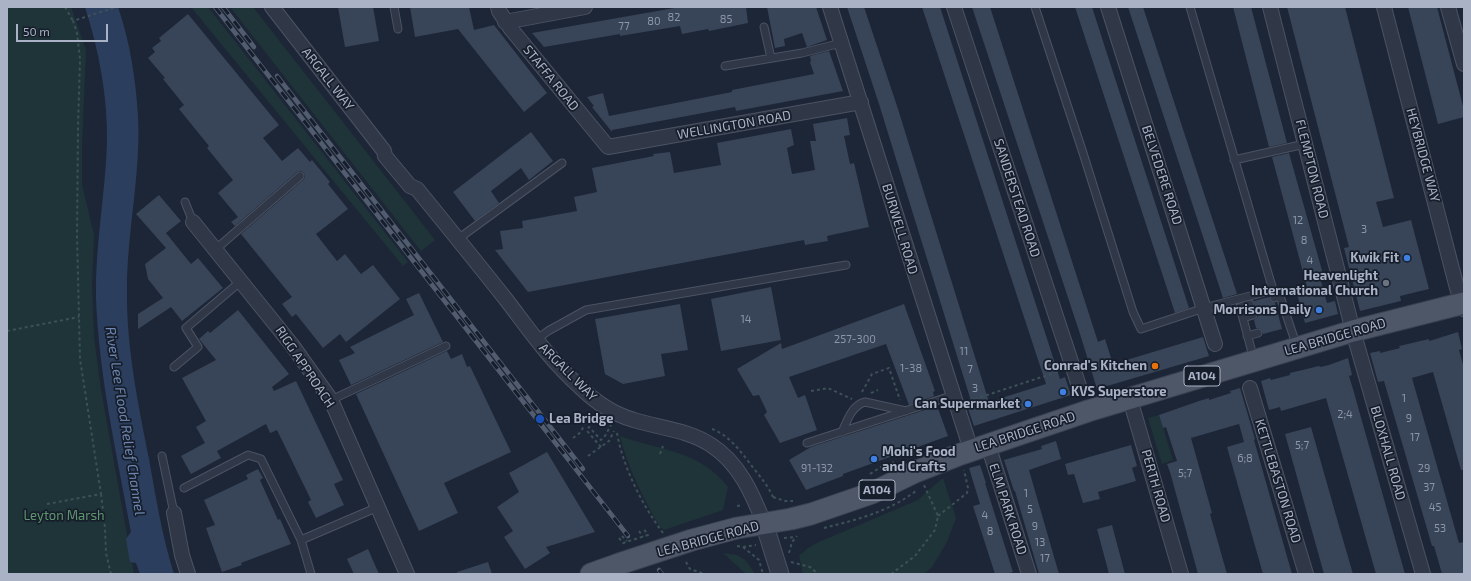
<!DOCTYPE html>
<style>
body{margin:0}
#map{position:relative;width:1471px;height:581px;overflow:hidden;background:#1d2637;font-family:"Exo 2",sans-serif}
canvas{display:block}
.frame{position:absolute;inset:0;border:8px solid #a9b3c5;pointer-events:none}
.scale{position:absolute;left:16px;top:24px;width:92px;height:18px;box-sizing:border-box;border:2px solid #a9b3c5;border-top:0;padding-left:5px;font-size:12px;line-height:14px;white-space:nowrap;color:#a9b3c5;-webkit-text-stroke:3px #161e2b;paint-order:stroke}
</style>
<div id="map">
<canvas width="1471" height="581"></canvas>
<div class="frame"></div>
<div class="scale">50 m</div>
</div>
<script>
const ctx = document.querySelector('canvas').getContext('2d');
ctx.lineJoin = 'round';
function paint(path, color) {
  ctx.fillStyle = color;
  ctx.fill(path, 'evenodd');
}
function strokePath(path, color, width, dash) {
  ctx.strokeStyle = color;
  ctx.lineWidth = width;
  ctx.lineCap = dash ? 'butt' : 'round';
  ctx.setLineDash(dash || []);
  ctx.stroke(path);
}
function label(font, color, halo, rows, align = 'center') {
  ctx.font = font + ' "Exo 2",sans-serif';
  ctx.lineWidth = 3.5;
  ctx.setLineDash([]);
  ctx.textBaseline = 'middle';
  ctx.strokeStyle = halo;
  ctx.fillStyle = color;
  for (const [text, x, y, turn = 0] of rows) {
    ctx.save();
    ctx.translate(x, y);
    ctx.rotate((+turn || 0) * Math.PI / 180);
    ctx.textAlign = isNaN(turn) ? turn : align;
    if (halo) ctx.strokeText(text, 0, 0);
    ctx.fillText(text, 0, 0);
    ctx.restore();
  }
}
paint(new Path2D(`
 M7,7H71L86,50L82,145V185L94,235L92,285L94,337L101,390L134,574H7Z
 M191,7H208L408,262L403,266Z
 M230,7H253L435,240L421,251Z
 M1159,415L1173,460L1162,464L1148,418Z
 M620,436C661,451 699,450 728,487L723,510L664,530L659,526C643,497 628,468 620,436Z
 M943,478L956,518L947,542L932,567L924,574H803L799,556L808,548L819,542L918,500L930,489Z
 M723,553C742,555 745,557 755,574H746Z`), '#1f3438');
paint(new Path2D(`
 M85,7H118C130,42 136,80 138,117C141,174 127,231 127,289C126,346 138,403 149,459C156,498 162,536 174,574H140L136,563L130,562L126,539L131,532C117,455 99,377 96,298C95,246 105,196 107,144C108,97 99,51 85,7Z`), '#2c3e5e');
paint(new Path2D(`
 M338,7H373L379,41L345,47Z
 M410,7H469L474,30L494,25L547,93L524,112L458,29L415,37Z
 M680,7H746L748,23L709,31L708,29L682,34L680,26L620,36V34L544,47L532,33Z
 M767,7H816L827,40L807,47L802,33L784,39L785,46L775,48Z
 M847,7H864L898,109L989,402L1046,384L922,7H940L1060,379L1065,377L1071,395L974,426L966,403L971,401L879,104Z
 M972,7H990L1098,342L1105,339L1113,364L1203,337L1209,356L1097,389L1080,334Z
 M1075,7H1092L1189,308L1175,313Z
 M1128,7H1143L1237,294L1223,298Z
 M1233,7H1251L1287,143L1269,147Z
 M1287,7H1345L1394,198L1376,202L1383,227L1411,220L1429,289L1400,296L1401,301L1360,311L1344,248L1349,247Z
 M1408,7H1437L1464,110V117L1438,124Z
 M188,14L279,125L263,138L282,161L298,148L310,162L312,160L330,182L328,184L348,209L316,234L337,261L345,254L361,274L373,265L400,299L346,342L340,334L323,348L296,314L292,317L282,304L292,297L241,234L303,180L305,177L304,173L301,171L297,172L235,226L231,222L238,217L218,193L233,180L207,148L209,146L179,109L184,105L163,79L165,78L148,58L155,52L152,48L161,41L159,38Z
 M829,51L843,91L736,111L735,107L612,130V132L592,107L594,106L587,97L603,93L609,116L732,92V90L814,74L810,62L811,61L810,56Z
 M847,118L850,135L844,136L850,164L854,163L869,227L827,236L828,241L805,245L804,240L528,292L495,250L503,249L500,231L523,228L522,221L577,211L574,197L597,192L592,168L654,156L653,154L670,152L674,173L721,165L717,143L791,129L794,145L787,148L792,174L815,170L810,141H816L813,124Z
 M531,132L553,161L529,180L521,168L491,191L499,203L475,221L453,192Z
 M1289,153L1323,274H1319L1327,303L1335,301L1338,314L1305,323L1296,290L1307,287L1272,157Z
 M159,195L181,221L166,233L191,264L198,258L223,288L182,321L171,307L138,329V314L163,298L148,279L145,264L166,248L136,214Z
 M771,287L781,340L721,351L711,299Z
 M419,293L443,342L351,385L339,360L355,353L350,347L414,315L406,299Z
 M1269,297L1270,301L1275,303L1282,329L1263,334L1261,329L1256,328L1254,320L1258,317V313L1251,309L1255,306L1254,301Z
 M680,304L688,350L661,354L665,376L623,384L605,374L595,319Z
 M904,304L935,391L933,392L934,396L909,405L886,344L789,377L798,398L805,395L817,430L780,443L764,415L767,412L759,395L753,396L737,369L781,343L782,349Z
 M238,310L289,374L272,387L274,391L296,381L343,480L334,484L344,505L316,518L308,502L311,500L277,430L270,433L266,424L217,451L221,458L191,474L181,456L205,443L196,427L206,421L182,378L216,360L199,339L208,331L210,333Z
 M1458,332L1462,349L1459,350L1464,368V470H1461L1433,372L1412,378L1459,543L1464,542V574H1442L1434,546H1432L1384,381L1378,382L1370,353L1380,351V353L1400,348L1399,346L1429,339V341L1439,338Z
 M447,351L451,359L462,354L467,367L470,366L511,452L444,483L458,513L419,531L356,394Z
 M1348,358L1352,375L1349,376L1353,389L1405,574H1376L1326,398L1281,411L1280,407L1269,410L1261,381L1270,378L1271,380L1290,375V373L1319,366L1320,367L1329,365Z
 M1240,388L1255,439L1254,440L1292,574H1263L1227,447L1244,442L1239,424L1191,438L1212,513L1210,514L1227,574H1198L1170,472L1167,464L1177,461L1166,427L1163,428L1159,415L1199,401L1209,398V400L1231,393L1230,391Z
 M937,406L948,436L843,474V476L806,490L789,460L811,447Z
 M1311,427L1339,526L1353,574H1324L1285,434Z
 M1056,441L1061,459L1029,470L1059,574H1039L1015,491H1014L1004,460L1042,449L1041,446Z
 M1131,445L1137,466L1132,468L1136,481L1098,492L1100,499L1083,503L1074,474L1068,475L1065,464Z
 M547,452L595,532L546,547L550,553L525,569L504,537L513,531L497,507L519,492L509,473Z
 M980,465L986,483H985L1013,572L1006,574H995L973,506L980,504L969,468Z
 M258,469L263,478L260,480L278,520L280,519L291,544L241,563L242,565L222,572L206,528L215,525L204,500L248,479L246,475Z
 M1112,525L1125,574H1109L1097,529Z
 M368,549L379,574H354L347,559Z
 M488,562L492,574H457V572Z`), '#384458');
const service = new Path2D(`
 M394,7L398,29
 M1035,7L1083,153L1133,312L1141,329L1204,308L1273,290L1190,7
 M764,27L771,58
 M725,66L802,53L841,43
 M1234,160L1305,144
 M185,202L193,222
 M458,239L562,163
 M216,249L300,176
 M1274,298L1280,296L1297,347
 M1250,304L1240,307L1254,360
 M1243,318L1253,315
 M1247,336L1258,333
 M536,340L548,331L586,310L846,265
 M174,367L198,347L186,328L241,281
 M331,400L446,346
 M842,432C847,421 852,405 865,402L906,411
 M807,443L954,395
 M162,456L174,513
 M184,488L248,455L261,459L301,540L378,507
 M301,540L311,574`);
const minor = new Path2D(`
 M272,7L384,151L385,156L410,186L417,189C448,227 478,264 508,302C530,331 551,361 578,385C594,401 612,414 634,420C659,428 689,430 711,445C739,463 752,493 764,523
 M498,7L499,11L511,29L608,147L861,102
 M830,7L971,450
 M954,7L1080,389
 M1108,7L1215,344
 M1270,7L1353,331L1423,574
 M1384,7L1457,288L1464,309
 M1448,7L1464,64
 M505,22L585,7
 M193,222L292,345L331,400L407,574
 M1250,388L1306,574
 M1130,399L1181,574
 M988,445L1029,574
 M174,513L182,555L188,574`);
const tertiary = new Path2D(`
 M764,523L780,574`);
const primary = new Path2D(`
 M692,540L737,528L791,519L811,514L872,493L915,472L961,454L1088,411L1353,331L1464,303
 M591,574L619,564`);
strokePath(service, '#4b5362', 9);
strokePath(minor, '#4b5362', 16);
strokePath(tertiary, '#4b5362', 19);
strokePath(primary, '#394250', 23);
strokePath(new Path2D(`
 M65,7L73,21
 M7,331L79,317
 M811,391L828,388L852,399
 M862,392L872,374L889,368L900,400
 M871,393L878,390
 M969,401L1060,371
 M712,429C731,436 743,455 755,470C762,479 768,486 773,497
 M617,433C623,467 642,505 663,533
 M573,438L581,432L590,412
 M601,447L587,431L589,427L601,440L605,436L611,425
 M660,454L663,446
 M588,456L609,441L614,431
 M870,474L881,467L895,462
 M101,494L105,528L106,553L111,574
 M773,497L785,501H793
 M47,504L101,494L80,359L77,235L78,127L80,59L77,33L73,21L116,7
 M737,506L743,505
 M938,516L967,493L968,488L964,470
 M824,528C856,520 891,511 917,490
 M639,531L643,537
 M622,536L627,541
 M619,538L623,543L648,535L643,528
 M784,538L795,537
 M737,546L743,547L756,545
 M743,547L759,560L763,574
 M789,553L792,542L797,536
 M686,562L690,569L705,574
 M791,562L810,567L818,574
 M891,574L915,556L935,530L938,516L924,485`), '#3c5155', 2, [3, 3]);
strokePath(service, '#303847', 7);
strokePath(minor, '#303847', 14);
strokePath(tertiary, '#303847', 17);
strokePath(primary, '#4e5768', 21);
const rail = new Path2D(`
 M215,7L628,536
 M223,7L254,47
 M277,76L583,469
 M659,570L662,574`);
strokePath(rail, '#515c6f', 4.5);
strokePath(rail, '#161e2b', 3, [9]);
const primaryBridge = new Path2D(`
 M619,564L692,540`);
strokePath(primaryBridge, '#394250', 23, []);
strokePath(primaryBridge, '#4e5768', 21);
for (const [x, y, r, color] of [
 [1407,258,4,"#3f7fe0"],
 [1386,283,4,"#6b7280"],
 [1319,310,4,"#3f7fe0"],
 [1155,366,4,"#e8710a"],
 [1063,392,4,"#3f7fe0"],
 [1028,404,4,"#3f7fe0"],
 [540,419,5,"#1a4fb4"],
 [874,459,4,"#3f7fe0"]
]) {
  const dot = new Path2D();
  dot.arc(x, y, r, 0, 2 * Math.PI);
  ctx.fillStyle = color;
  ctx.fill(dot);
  strokePath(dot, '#161e2b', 1.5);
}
label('11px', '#8d97aa', null, [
 ["82",674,17],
 ["85",726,19],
 ["80",654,21],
 ["77",624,26],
 ["12",1298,220],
 ["3",1364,229],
 ["8",1304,240],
 ["4",1310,260],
 ["14",746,319],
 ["257-300",855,339],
 ["11",964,351],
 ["1-38",911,368],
 ["7",970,369],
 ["3",975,388],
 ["1",1404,398],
 ["2;4",1345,414],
 ["9",1409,418],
 ["17",1415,437],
 ["5;7",1302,445],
 ["6;8",1245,458],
 ["91-132",817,468],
 ["29",1424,468],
 ["5;7",1185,473],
 ["37",1429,487],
 ["1",1026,493],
 ["45",1435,507],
 ["5",1030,509],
 ["4",985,515],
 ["9",1035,526],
 ["53",1440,528],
 ["8",990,531],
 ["13",1040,542],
 ["17",1045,558]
]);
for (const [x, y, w] of [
 [1202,376,36],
 [877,490,36]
]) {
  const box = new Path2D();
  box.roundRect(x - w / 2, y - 10, w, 20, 3);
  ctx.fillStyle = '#161e2b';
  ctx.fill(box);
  strokePath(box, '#a9b3c5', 1);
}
label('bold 12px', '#a9b3c5', null, [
 ["A104",1202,376],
 ["A104",877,490]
]);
label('13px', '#a9b3c5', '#161e2b', [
 ["STAFFA ROAD",551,78,51],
 ["ARGALL WAY",328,79,52],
 ["WELLINGTON ROAD",734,125,-10],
 ["HEYBRIDGE WAY",1423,155,75],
 ["FLEMPTON ROAD",1312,169,76],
 ["BELVEDERE ROAD",1162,175,72],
 ["SANDERSTEAD ROAD",1017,198,72],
 ["BURWELL ROAD",900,229,73],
 ["LEA BRIDGE ROAD",1335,337,-16],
 ["RIGG APPROACH",305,367,56],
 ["ARGALL WAY",568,372,45],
 ["LEA BRIDGE ROAD",1025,432,-18],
 ["BLOXHALL ROAD",1388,453,74],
 ["KETTLEBASTON ROAD",1278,481,73],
 ["PERTH ROAD",1156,486,74],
 ["ELM PARK ROAD",1008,509,72],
 ["LEA BRIDGE ROAD",708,539,-15]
]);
label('bold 13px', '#a9b3c5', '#161e2b', [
 ["Kwik Fit",1399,258],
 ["Heavenlight",1378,276],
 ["International Church",1378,291],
 ["Morrisons Daily",1311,310],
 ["Conrad's Kitchen",1147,366],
 ["KVS Superstore",1071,392,"left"],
 ["Can Supermarket",1020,404],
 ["Lea Bridge",549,419,"left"],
 ["Mohi's Food",882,452,"left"],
 ["and Crafts",882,467,"left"]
], 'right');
label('13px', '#60966f', '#161e2b', [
 ["Leyton Marsh",64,516]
]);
label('italic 14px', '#6e87b1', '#161e2b', [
 ["River Lee Flood Relief Channel",125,421,81]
]);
</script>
